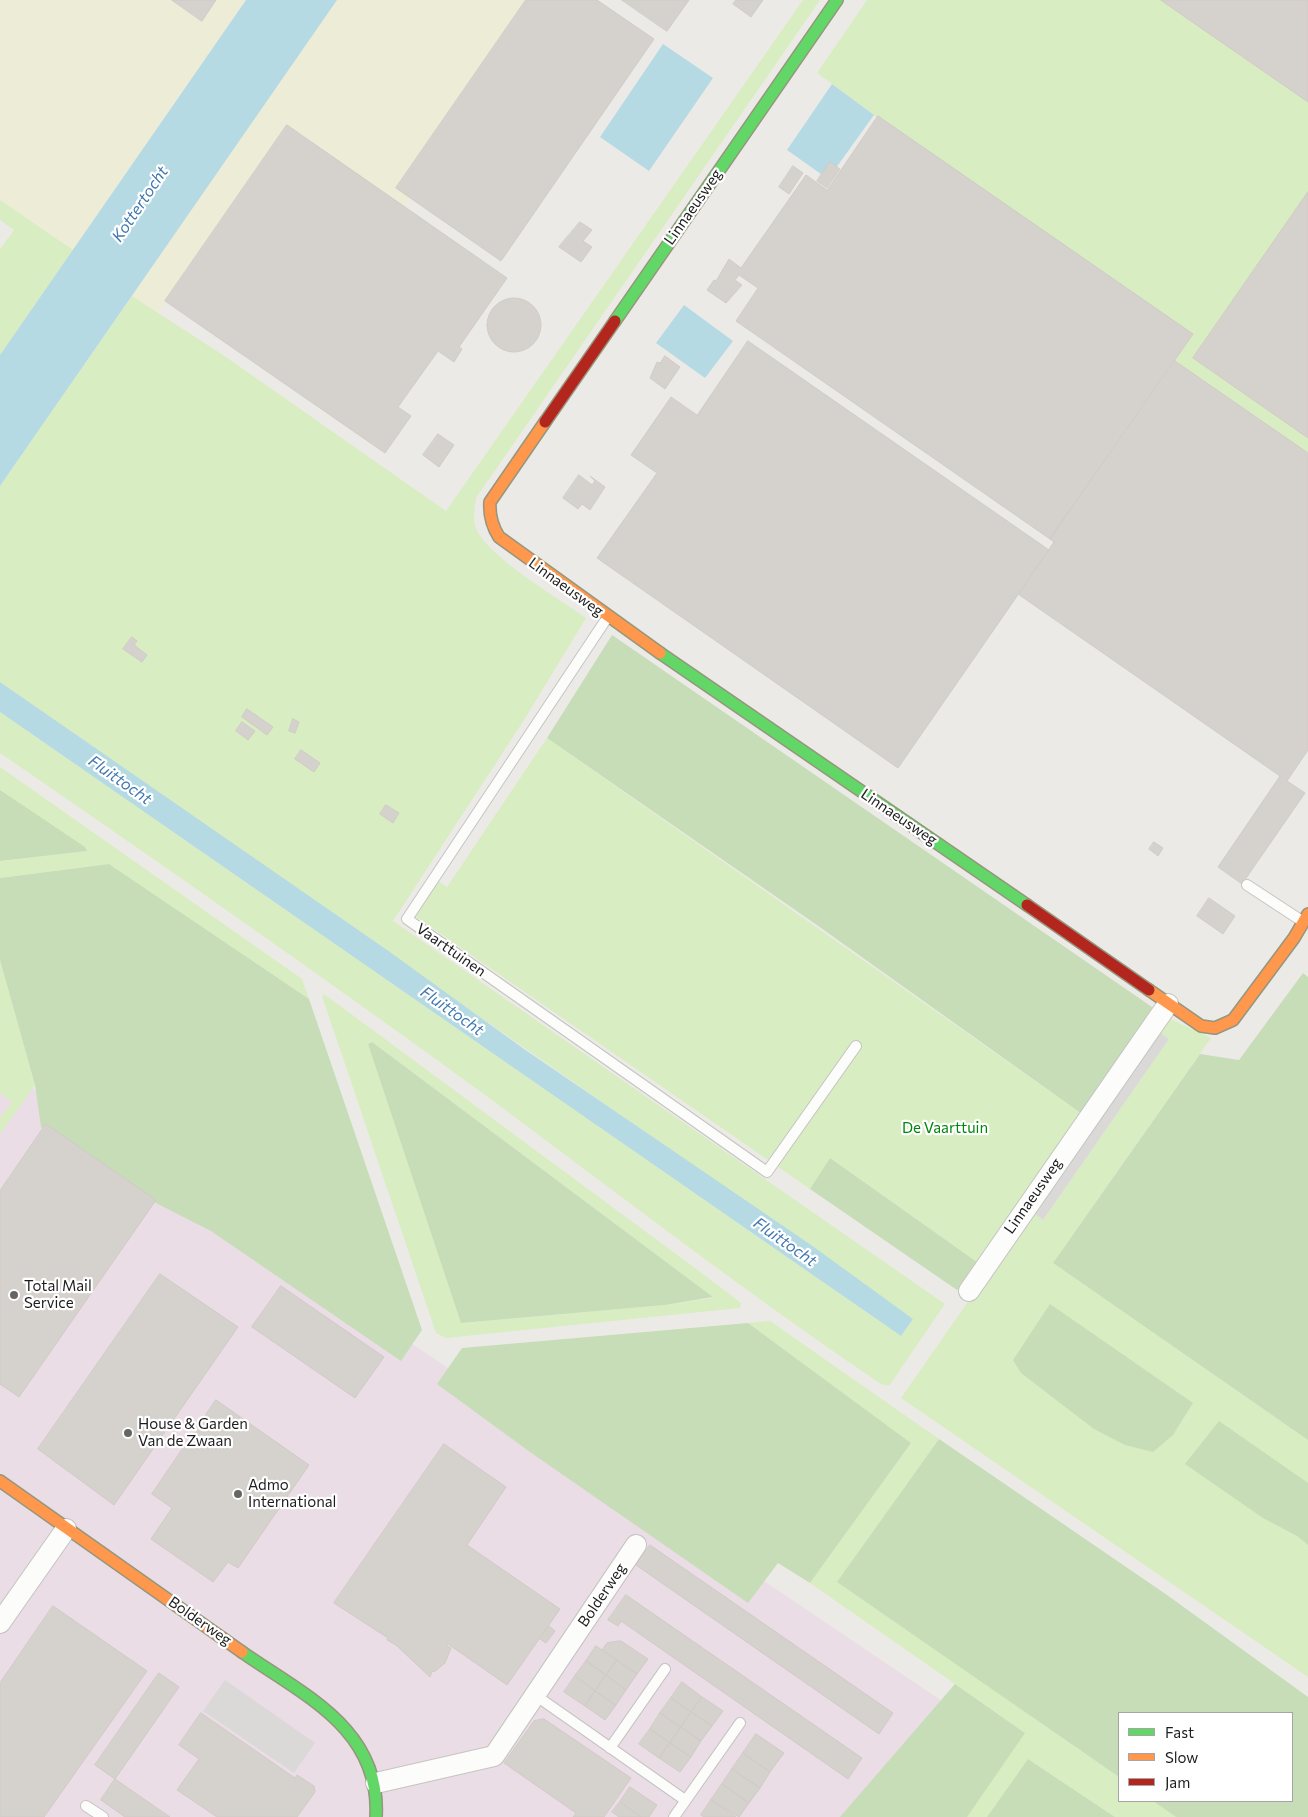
<!DOCTYPE html>
<style>
body{margin:0}
#map{position:relative;width:1308px;height:1817px;overflow:hidden;background:#eceae6;font-family:Commissioner,sans-serif}
canvas{display:block}
.legend{position:absolute;left:1118px;top:1712px;width:175px;height:90px;box-sizing:border-box;background:#fff;border:1px solid #a5a5a5;margin:0;padding:6px 9px;list-style:none;font-size:15px;color:#1d1d1d}
.legend li{display:flex;align-items:center;gap:10px;height:25px}
.legend b{width:25px;border:1px solid #a5a5a5}
</style>
<div id="map">
<canvas width="1308" height="1817"></canvas>
<ul class="legend">
<li><b style="height:6px;background:#63d668"></b>Fast</li>
<li><b style="height:6px;background:#ff974d"></b>Slow</li>
<li><b style="height:6px;background:#b3261e"></b>Jam</li>
</ul>
</div>
<script>
const ctx = document.querySelector('canvas').getContext('2d');
ctx.lineJoin = 'round';
function paint(path, color) {
  ctx.fillStyle = color;
  ctx.fill(path, 'evenodd');
}
function strokePath(path, color, width, dash) {
  ctx.strokeStyle = color;
  ctx.lineWidth = width;
  ctx.lineCap = dash ? 'butt' : 'round';
  ctx.setLineDash(dash || []);
  ctx.stroke(path);
}
function label(font, color, halo, rows, align = 'center') {
  ctx.font = font + ' Commissioner,sans-serif';
  ctx.lineWidth = 4.5;
  ctx.setLineDash([]);
  ctx.textBaseline = 'middle';
  ctx.strokeStyle = halo;
  ctx.fillStyle = color;
  for (const [text, x, y, turn = 0] of rows) {
    ctx.save();
    ctx.translate(x, y);
    ctx.rotate((+turn || 0) * Math.PI / 180);
    ctx.textAlign = isNaN(turn) ? turn : align;
    if (halo) ctx.strokeText(text, 0, 0);
    ctx.fillText(text, 0, 0);
    ctx.restore();
  }
}
paint(new Path2D(`
 M0,1066L1028,1759L986,1817H0Z`), '#eadde5');
paint(new Path2D(`
 M0,0H246L73,250L0,200Z
 M337,0H529L415,192L401,210L286,130L159,313L132,296Z`), '#ededd7');
paint(new Path2D(`
 M803,0H820L476,498C475,506 473,517 475,525C482,554 560,599 586,618L524,720L393,921L945,1304L889,1386L881,1384C745,1292 616,1192 485,1095C325,978 163,865 0,753V712L901,1336L913,1319L0,682V486L132,296L223,355L446,511Z
 M867,0H1167L1308,95V454L1171,360L1190,334L874,115L817,73Z
 M0,200L73,250L0,355V249L14,230L0,220Z
 M547,738L1082,1114L977,1262L830,1158L810,1189L409,912L432,877L447,887Z
 M0,767L302,979L309,999L109,864L0,878V861L86,851L0,790Z
 M0,960L35,1085L0,1134V1118L12,1102L0,1093Z
 M324,994L699,1271L741,1303L740,1308L446,1338L436,1333L322,996ZM372,1042L713,1297V1298L665,1305L461,1323L368,1044Z
 M1166,1017L1211,1038L1053,1263L1308,1440V1677L901,1398L1031,1211L1043,1220L1169,1039L1157,1030Z
 M770,1321L939,1439L838,1582L1119,1777V1801H1153L1176,1817H1115L1028,1759L987,1817H967L1024,1732L810,1583L911,1443L748,1323Z`), '#d8edc1');
paint(new Path2D(`
 M612,635L1152,1007L1149,1019L1082,1114L814,923L547,738Z
 M0,790L85,847L87,851L0,861Z
 M109,864L309,999L422,1330L401,1361L211,1231L150,1200L41,1127L35,1085L0,960V878Z
 M1303,973L1308,977V1440L1053,1263L1200,1054L1239,1060Z
 M372,1042L713,1297L665,1305L461,1323L368,1044Z
 M830,1158L977,1262L957,1290L810,1189Z
 M1050,1304L1193,1403L1173,1435L1153,1452L1125,1445L1094,1429L1021,1373L1013,1360Z
 M748,1323L911,1443L810,1583L778,1563L748,1603L530,1452L437,1384L462,1348Z
 M1219,1421L1308,1483V1545L1297,1536L1263,1518L1185,1464Z
 M939,1439L1167,1595L1308,1697V1817H1176L1153,1801H1292V1713H1119V1777L837,1582Z
 M955,1684L1025,1733L967,1817H840Z
 M1028,1759L1115,1817H987Z`), '#c6ddb8');
paint(new Path2D(`
 M1157,1030L1169,1039L1043,1220L1031,1211Z
 M225,1680L315,1743L294,1773L203,1711Z`), '#dad9d8');
paint(new Path2D(`
 M246,0H337L0,486V355Z
 M663,44L713,78L649,171L600,137Z
 M832,84L874,115L828,179L787,150Z
 M684,305L733,341L705,378L656,343Z
 M0,682L387,950L524,1049L811,1245L913,1319L901,1336L0,712Z`), '#b5dae3');
const building = new Path2D(`
 M172,0H216L202,21Z
 M526,0H597L654,39L501,261L396,188Z
 M622,0H689L667,31Z
 M736,0H763L751,17L733,4Z
 M1161,0H1308V102L1198,26Z
 M878,116L1193,334L1050,539L736,321L758,288L739,275L735,280L742,285L726,303L707,290L714,280L716,281L729,259L741,268L806,175L827,190Z
 M287,125L507,278L459,347L462,349L454,362L438,351L398,407L411,416L385,453L165,301Z
 M830,162L840,169L827,188L817,181Z
 M793,166L803,173L789,194L779,187Z
 M1308,192V438L1193,358Z
 M580,222L592,230L583,241L592,247L581,262L559,247Z
 M487 325a27 27 0 1 1 54 0a27 27 0 1 1-54 0Z
 M748,341L1049,550L898,768L597,558L657,473L631,455L671,397L697,415Z
 M665,356L680,367L665,389L650,378L657,362L660,363Z
 M1175,361L1308,453V750L1287,781L1305,793L1242,884L1218,867L1280,776L1018,594L1054,542L1050,539Z
 M438,434L454,445L439,467L423,455Z
 M579,475L592,485L595,481L590,476L605,487L590,510L582,504L578,509L563,498Z
 M132,637L137,641L134,645L147,655L142,662L123,649Z
 M247,709L273,727L267,735L242,717Z
 M293,719L299,722L295,733L289,731Z
 M242,722L255,731L248,740L236,731Z
 M301,750L320,763L314,772L295,759Z
 M386,805L399,813L393,823L380,814Z
 M1154,842L1163,848L1158,856L1149,849Z
 M1209,898L1235,916L1223,934L1197,916Z
 M46,1124L156,1200L19,1397L0,1384V1191Z
 M160,1274L238,1327L114,1505L38,1449Z
 M281,1286L384,1357L355,1398L252,1327Z
 M216,1400L309,1465L238,1568L228,1562L213,1582L151,1539L172,1508L152,1494Z
 M444,1444L506,1487L467,1545L560,1609L507,1685L448,1644L447,1646L451,1648L445,1663L434,1672L432,1671L430,1677L396,1645L387,1640L388,1638L334,1603Z
 M650,1545L893,1713L879,1734L636,1565Z
 M626,1595L862,1758L848,1779L621,1621L618,1626L608,1620Z
 M53,1606L147,1671L44,1817H0V1683Z
 M549,1626L555,1631L546,1643L540,1639Z
 M621,1641L648,1659L637,1674L602,1650L607,1643Z
 M596,1646L617,1660L606,1675L586,1661Z
 M617,1660L637,1674L626,1690L606,1675Z
 M586,1661L606,1675L595,1691L575,1676Z
 M159,1673L179,1687L115,1779L95,1765Z
 M606,1675L626,1690L616,1705L595,1691Z
 M575,1676L595,1691L585,1706L564,1692Z
 M682,1682L702,1697L691,1712L671,1698Z
 M595,1691L616,1705L605,1720L585,1706Z
 M702,1697L723,1711L712,1726L691,1712Z
 M671,1698L691,1712L681,1727L660,1713Z
 M691,1712L712,1726L701,1741L681,1727Z
 M201,1713L295,1778L297,1775L314,1786L315,1792L297,1817H217L177,1790L199,1759L179,1745Z
 M660,1713L681,1727L670,1743L650,1729Z
 M544,1719L631,1778L604,1817H573L576,1813L504,1763L534,1721Z
 M681,1727L701,1741L691,1757L670,1743Z
 M650,1729L670,1743L659,1758L639,1744Z
 M756,1734L784,1753L770,1772L743,1753Z
 M670,1743L691,1757L680,1772L659,1758Z
 M743,1753L770,1772L760,1788L732,1769Z
 M732,1769L760,1788L749,1803L722,1784Z
 M115,1779L170,1817H125L101,1800Z
 M722,1784L749,1803L739,1817L711,1800Z
 M630,1787L657,1805L649,1817H641L620,1802Z
 M711,1800L736,1817H704L701,1815Z
 M620,1802L641,1817H619L612,1812Z`);
paint(building, '#d5d2ce');
strokePath(building, '#d0cbc7', 1);
const lane = new Path2D(`
 M607,618L407,919L767,1172L856,1046
 M1247,885L1302,921
 M535,1695L685,1800
 M610,1748L665,1669
 M86,1806L103,1817
 M674,1817L740,1723`);
const street = new Path2D(`
 M969,1291L1168,1004
 M0,1623L66,1529
 M376,1783L494,1756L636,1545`);
const fast = new Path2D(`
 M615,321L837,0
 M660,653L1027,905
 M242,1652C305,1696 381,1729 376,1817`);
const slow = new Path2D(`
 M545,422L490,502C489,516 492,526 499,537L660,653
 M1149,990L1201,1026L1215,1028L1233,1020L1294,938L1308,914
 M0,1481L242,1652`);
const jam = new Path2D(`
 M545,422L615,321
 M1027,905L1149,990`);
strokePath(lane, '#c4c4c2', 12);
strokePath(street, '#c4c4c2', 22);
strokePath(fast, '#95967d', 14);
strokePath(slow, '#95967d', 14);
strokePath(jam, '#95967d', 14);
strokePath(lane, '#fcfcfb', 10);
strokePath(street, '#fcfcfb', 20);
strokePath(fast, '#63d668', 11);
strokePath(slow, '#ff974d', 11);
strokePath(jam, '#b3261e', 11);
for (const [x, y, r, color] of [
 [14,1295,5,"#656563"],
 [128,1433,5,"#656563"],
 [238,1494,5,"#656563"]
]) {
  const dot = new Path2D();
  dot.arc(x, y, r, 0, 2 * Math.PI);
  ctx.fillStyle = color;
  ctx.fill(dot);
  strokePath(dot, '#fff', 2);
}
label('15px', '#1d1d1d', '#fff', [
 ["Linnaeusweg",693,207,-55],
 ["Linnaeusweg",566,587,36],
 ["Linnaeusweg",899,817,34],
 ["Vaarttuinen",451,950,35],
 ["Linnaeusweg",1033,1196,-55],
 ["Bolderweg",602,1595,-56],
 ["Bolderweg",200,1621,35]
]);
label('15px', '#01860c', '#fff', [
 ["De Vaarttuin",945,1128]
]);
label('15px', '#1d1d1d', '#fff', [
 ["Total Mail",24,1286],
 ["Service",24,1303],
 ["House & Garden",138,1424],
 ["Van de Zwaan",138,1441],
 ["Admo",248,1485],
 ["International",248,1502]
], 'left');
label('italic 16px', '#3f77ae', '#fff', [
 ["Kottertocht",140,204,-56],
 ["Fluittocht",120,780,35],
 ["Fluittocht",452,1011,35],
 ["Fluittocht",785,1242,35]
]);
</script>
